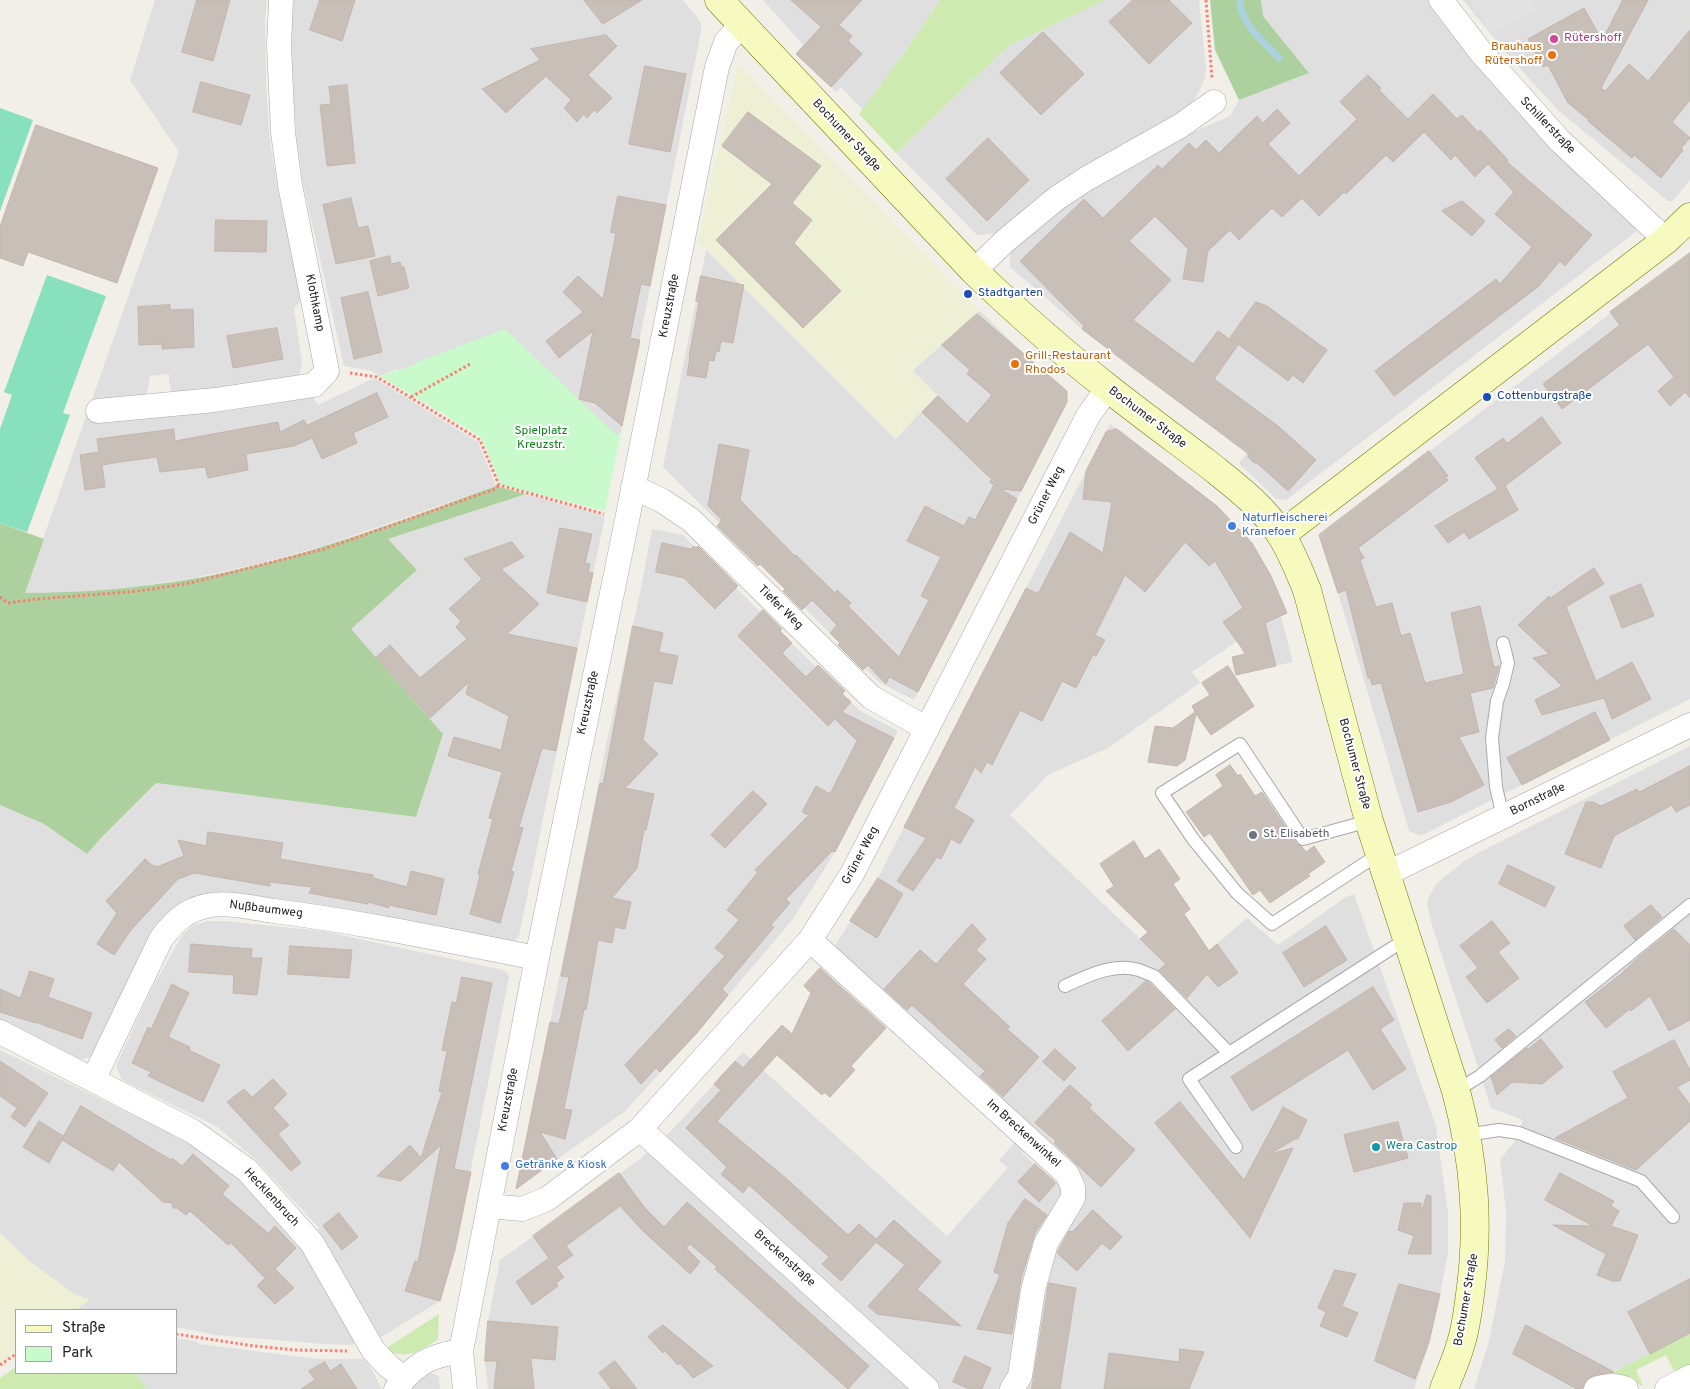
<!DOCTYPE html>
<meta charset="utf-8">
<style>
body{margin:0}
#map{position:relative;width:1690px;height:1389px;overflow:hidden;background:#f2efe9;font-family:Overpass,sans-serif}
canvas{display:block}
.legend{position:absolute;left:15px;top:1309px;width:162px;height:65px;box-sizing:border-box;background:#fff;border:1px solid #a7a7a7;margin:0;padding:6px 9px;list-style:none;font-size:15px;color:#222}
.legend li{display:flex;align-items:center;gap:10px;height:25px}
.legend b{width:25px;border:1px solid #a7a7a7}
</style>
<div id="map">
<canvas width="1690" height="1389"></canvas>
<ul class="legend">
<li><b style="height:6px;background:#f7fabf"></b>Straße</li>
<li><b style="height:14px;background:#c8facc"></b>Park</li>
</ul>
</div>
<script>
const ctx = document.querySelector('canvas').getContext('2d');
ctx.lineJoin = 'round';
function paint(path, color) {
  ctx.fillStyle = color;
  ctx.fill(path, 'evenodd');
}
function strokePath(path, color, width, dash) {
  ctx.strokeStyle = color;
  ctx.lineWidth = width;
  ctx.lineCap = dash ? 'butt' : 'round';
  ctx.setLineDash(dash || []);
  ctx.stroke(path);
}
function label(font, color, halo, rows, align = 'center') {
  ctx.font = font + ' Overpass,sans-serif';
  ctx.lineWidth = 4;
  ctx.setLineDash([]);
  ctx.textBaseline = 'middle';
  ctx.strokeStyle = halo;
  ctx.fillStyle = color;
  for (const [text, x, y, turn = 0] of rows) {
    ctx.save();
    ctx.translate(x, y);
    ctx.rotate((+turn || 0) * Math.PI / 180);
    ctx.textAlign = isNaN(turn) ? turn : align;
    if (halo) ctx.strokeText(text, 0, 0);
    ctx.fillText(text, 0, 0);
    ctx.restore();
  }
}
paint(new Path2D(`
 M155,0H267L265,21L266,81L269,133L277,187L301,295L299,303L294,308L302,362L300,374L290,381L172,393L169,382V374L150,376L147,392L144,398L98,422L229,411L285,402L308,396H312L318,405L374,378L478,442L496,486L323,546L258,564L193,578L126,588L59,593H24L179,152L130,80Z
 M294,0H683L697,17L701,24V32L621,433L616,435L415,363V365L398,371L397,369L380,376L372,371L344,366L303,183L296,131L292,79V23Z
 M763,0H940L907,49L863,110L841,87L836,92L796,54L803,45Z
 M1105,0H1199L1206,69L1205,78L1198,93L1190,106L1000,233L977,235L896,153L1008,46Z
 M1261,0H1430L1642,227L1286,500L1276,499L1239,463L1247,454L1082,329L1010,267V248L1070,203L1101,182L1175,140L1230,116L1239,100L1309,73L1263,16Z
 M1463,0H1690V180L1673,201H1668L1558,110L1512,60Z
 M706,250L895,439L912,371L980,311L1040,369L1067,402L914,700L879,682L663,467Z
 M1690,253V699L1421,836L1409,831L1338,593L1319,535Z
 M1110,424L1217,506L1251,541L1271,576L1287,613L1281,616L1293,662L1236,675L1232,657L1243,654L1239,640L1192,672L1200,683L1108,748L1048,775L1010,815L1179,976L1247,918L1278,945L1346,897L1354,894L1436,1126L1448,1213V1253L1440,1294L1428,1347L1414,1389H488L485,1361L488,1321L500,1260L640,1159L672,1130L743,1052L947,1236L1008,1168L999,1160L1016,1141L1026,1149L1022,1153L1056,1183L1072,1161L834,947L878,878Z
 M526,494L605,516L519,936L516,940L513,943L205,896L94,1055L80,1060L0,1021V805L44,824L87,854L100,839L156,783L416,817L443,734L350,629L417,570L388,539Z
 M652,529L683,535L859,710L898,731L829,862L792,920L696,1034L625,1111L531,1178L520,1171L608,736L640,593Z
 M1690,746V1333L1580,1389H1474L1489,1341L1505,1261L1506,1211L1500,1159L1513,1144L1523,1120L1491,1108L1431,922L1427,904L1429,897L1437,883L1463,862L1476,854Z
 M208,921H224L322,931L503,970L507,973L509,977L455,1250L440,1301L378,1339L312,1234L319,1228L254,1158L216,1126L122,1080L116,1066L153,986L183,934L194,925Z
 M0,1050L203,1149L237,1177L304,1251L355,1342L353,1345L322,1344L216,1335L176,1327V1310H76L89,1300L74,1294L29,1261L0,1233Z
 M176,1338L196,1341L199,1344L318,1359H366L381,1387L380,1389H147L135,1373H176Z
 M426,1372L439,1376L440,1389H411Z`), '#e0dfdf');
paint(new Path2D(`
 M738,64L980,311L912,370L937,395L896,439L698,241Z
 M0,1233L29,1261L74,1294L90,1300L76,1310H16V1352L0,1363Z`), '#eef0d5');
paint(new Path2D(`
 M940,0H1105L1008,46L896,153L859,114L907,49Z
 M439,1314L438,1339C422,1351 404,1361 385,1349Z
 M1690,1333V1367L1675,1373L1666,1355L1636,1370L1643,1386L1612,1373Z
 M16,1367V1373H135L147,1389H0V1378Z`), '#cdebb0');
paint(new Path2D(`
 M1210,0H1261L1263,16L1309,73L1239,100L1215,50Z
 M496,486L526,494L388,539L417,570L351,629L443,734L416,817L156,783L100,839L87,854L44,824L0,805V523L44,539L25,593C81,593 136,588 191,579C296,561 397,522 496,486Z`), '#add19e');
paint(new Path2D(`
 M505,329L616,435L621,433L605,511L501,485L481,437L380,376L415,365V363Z`), '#c8facc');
paint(new Path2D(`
 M0,108L33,120L0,211Z
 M47,275L106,296L63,413L70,415L27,532L0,523V429L12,395L4,392Z`), '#88e0be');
paint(new Path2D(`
 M1470,0H1534L1531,2L1536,11L1491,34Z`), '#e2e2e2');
strokePath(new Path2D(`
 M1240,0C1240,24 1264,42 1279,58`), '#aad3df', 7);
const building = new Path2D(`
 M197,0H230L213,61L182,52Z
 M320,0H355L342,41L310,30Z
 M584,0H642L603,24Z
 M791,0H862L839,25L852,36L848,41L862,54L831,87L796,54L821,27Z
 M1133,0H1169L1192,23L1149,64L1109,22Z
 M1623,0H1648L1601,88L1605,91L1629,64L1648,81L1690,30V100L1672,122L1690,138L1681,148L1683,150L1661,178L1634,155L1632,158L1588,121L1589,120L1568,103L1548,65L1543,67L1528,39L1584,8L1602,40Z
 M1043,32L1084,74L1041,115L1000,73Z
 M606,35L617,46L588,75L612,98L597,113L594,110L587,118L584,114L577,122L564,108L571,100L546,76L506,113L482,89L540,60L531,49Z
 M645,66L686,74L670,152L629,144Z
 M1368,75L1381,88L1379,90L1408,119L1433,94L1457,119L1462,115L1478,132L1480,130L1508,160L1507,162L1592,235L1565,266L1560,261L1539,286L1394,396L1375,371L1496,279L1500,284L1532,247L1495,214L1514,192L1488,164L1475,177L1455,155L1451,160L1424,132L1393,162L1386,155L1346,194L1344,192L1319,216L1302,198L1282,217L1272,208L1239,240L1230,230L1208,251L1203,282L1183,279L1188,249L1155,216L1129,241L1171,280L1133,320L1193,364L1218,331L1238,345L1214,379L1278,426L1316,460L1288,491L1257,463H1254L1248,457V453L1137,371L1082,329L1084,326L1020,261L1084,199L1103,218L1158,165L1162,169L1189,143L1196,150L1206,140L1219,153L1257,116L1263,123L1277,109L1290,123L1268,144L1299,176L1357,119L1340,102Z
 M201,82L250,95L241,125L193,112Z
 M347,85L355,163L327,166L320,105L331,104L329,87Z
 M748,112L821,166L792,203L812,220L794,243L841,291L803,328L716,240L772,184L722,146Z
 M36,125L158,168L117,283L28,252L23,266L0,258V227Z
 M988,138L1029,180L987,221L946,179Z
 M618,196L666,205L650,286L641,284L630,338L640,340L622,426L595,403L579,399L593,331L559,358L546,341L583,312L563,292L578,276L603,299L616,233L611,232Z
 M351,198L358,228L368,226L375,256L336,264L323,205Z
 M1462,201L1485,221L1472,236L1442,211Z
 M216,220L267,221L266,252L215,251Z
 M1690,253V398L1685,392L1670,406L1658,391L1674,377L1648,344L1562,409L1543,384L1620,325L1610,312Z
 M390,256L391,264L400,262L401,267H404L409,288L378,296L370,261Z
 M701,276L744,285L733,343L721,341L719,352L716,351L714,361L709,360L706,378L687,375L690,357H689L699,302L696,301Z
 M368,292L382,352L354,359L341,298Z
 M1256,302L1267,306L1327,350L1303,383L1293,375L1288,381L1230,338Z
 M170,305V310L193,309L194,347L162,349V344L139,345L138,307Z
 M977,314L1067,391V402L1021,491L1001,489L1017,499L918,692L889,677L886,684L868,665L863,670L838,645L840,643L830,633L837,625L812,600L802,610L783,591L785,589L760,564L758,566L717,526L722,520L708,506L719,444L749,450L740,500L795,556L796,555L835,593L837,590L851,603L848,606L899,657L929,600L921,596L941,557L907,541L925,506L964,526L969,517L975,520L994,485L990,482L992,478L988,476L922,412L938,396L967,424L992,395L967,374L970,370L942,345Z
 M277,328L283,359L233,368L227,336Z
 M377,393L388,417L353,433L357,443L322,459L312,438L294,446L246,454L248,470L208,478L205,467L160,472L157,457L120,462L102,465L105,487L85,490L80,455L99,452L97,439L174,429L175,441L278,422L280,432L304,420L307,425Z
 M1542,417L1561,443L1505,486L1518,510L1469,539L1464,532L1448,543L1435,526L1498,489L1475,458L1503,438L1507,443Z
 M1117,429L1217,506L1252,543L1271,576L1287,613L1265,623L1276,666L1236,675L1232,657L1246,654L1223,622L1243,608L1215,561L1209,566L1185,542L1145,592L1125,575L1095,635L1105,640L1096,656L1093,655L1076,688L1062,681L1042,721L1020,710L992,765L987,762L981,773L975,767L954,808L974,820L960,844L951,839L941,859L937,857L913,891L897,881L926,838L904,827L1026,588L1038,594L1070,532L1103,553L1112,502L1083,499L1086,471L1106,432Z
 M1429,451L1448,476L1445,477L1448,480L1358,548L1364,558L1360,560L1376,607L1392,603L1401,636L1410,633L1425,683L1464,674L1451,613L1480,606L1494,667L1499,666L1493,688L1470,693L1479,732L1459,737L1484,785L1451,802L1418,812L1381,683L1372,685L1370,678H1368L1346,590L1338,593L1319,535Z
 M560,528L592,534L585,563L590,564L588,572L593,573L587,602L547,593Z
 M512,542L524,557L501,569L539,604L507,634L577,648L556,751L542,748L519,827L523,828L511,871L514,872L500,923L470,914L480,876L478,874L493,819L489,818L502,772L448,756L454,737L501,750L509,716L466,694L469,682L430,718L376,657L390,645L420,678L467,639L456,627L461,621L449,609L482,579L464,559Z
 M662,543L691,549L694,546L696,548L698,546L738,586L715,609L684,578L656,572Z
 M1594,568L1604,584L1566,607L1596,681L1632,662L1651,699L1612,719L1604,698L1542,715L1535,700L1562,686L1533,658L1549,654L1518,625L1549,596L1550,598Z
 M1641,584L1654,616L1622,628L1610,597Z
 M763,610L782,629L780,631L792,643L782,653L806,677L818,665L845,691L842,694L851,702L842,712L894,738L835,852L832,851L786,899L790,903L771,925L774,927L722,989L728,995L696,1034L660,1072L656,1068L641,1084L625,1065L725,956L715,948L739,920L727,910L758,872L755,870L809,815L802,812L816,786L830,794L857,741L835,719L828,726L738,636Z
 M633,626L663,633L659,652L678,656L672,684L654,681L643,740L658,754L625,788L654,794L646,830H644L637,868L612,898L631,902L625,929L615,927L612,943L598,940L586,1010L584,1009L564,1109L572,1110L565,1139L540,1132L557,1159L516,1189L550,1022L559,1024L565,997L569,977L561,976L600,783L603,784Z
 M1228,666L1254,706L1211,735L1196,714L1185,760L1177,766L1148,762L1155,726L1173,728L1195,712L1192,706L1210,695L1202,683Z
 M1595,712L1610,740L1522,785L1507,758Z
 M1230,765L1238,776L1240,774L1255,796L1262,792L1297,844L1302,847L1306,852L1314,846L1325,862L1308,874L1310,876L1270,903L1260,890L1253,895L1210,833L1204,837L1186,812L1223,786L1216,775Z
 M1690,766V805L1676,812L1672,805L1614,836L1601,868L1565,854L1586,802H1593L1601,806L1637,789L1639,792Z
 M753,791L767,804L725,848L711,835Z
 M208,832L283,843L280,859L373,875V878L407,887L411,871L444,879L436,915L389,905V908L368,902V904L309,893L312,887L270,882V886L194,873L178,879L131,930L114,955L97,944L117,913L106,901L145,859L153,866L154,865L157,867L184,856L178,840L206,846Z
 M1134,841L1145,859L1159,849L1180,879L1173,884L1190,909L1184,914L1209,951L1217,944L1238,973L1218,987L1207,974L1187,998L1159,970L1166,964L1140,939L1148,932L1106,891L1114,886L1100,864Z
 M1508,865L1555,887L1545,907L1499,884Z
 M878,878L903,894L877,938L850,921Z
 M1651,905L1662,917L1635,940L1624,926Z
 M1492,921L1510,943L1498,952L1519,978L1487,1003L1466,977L1478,968L1460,946Z
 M972,924L986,939L976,950L986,959L963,984L1010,1027L1007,1029L1039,1057L1003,1097L980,1076L985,1071L912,1005L907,1010L884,989L920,950L936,964Z
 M1326,926L1347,960L1304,987L1283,953Z
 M1674,929L1690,945V1020L1669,1031L1650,996L1631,1011L1630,1009L1606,1028L1585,1002L1621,974L1638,958Z
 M191,944L252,949L251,958H262L257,995L233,993L234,975L189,972Z
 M290,946L352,950L349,978L288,974Z
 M820,968L886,1028L851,1066L855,1070L830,1097L824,1092L822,1095L777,1055L717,1121L788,1180L848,1235L859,1224L876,1239L894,1220L941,1262L917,1289L961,1326L877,1314L868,1306L905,1265L876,1242L841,1281L822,1264L829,1257L749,1185L743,1193L721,1174L727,1167L686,1128L721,1090L714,1084L735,1061L743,1068L782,1025L792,1034L811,993L804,986Z
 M30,971L54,979L48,997L92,1013L82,1039L35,1022V1023L0,1012V989L20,998Z
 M462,977L492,983L454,1169L471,1172L455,1250L440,1301L405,1291L415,1261L418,1262L441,1145L401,1181L377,1176L410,1145L421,1158L442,1092L439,1091L447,1051L442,1050L452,1002L456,1003Z
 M1146,981L1149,983L1175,1009L1128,1051L1102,1021Z
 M172,984L189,993L168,1037L190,1047L189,1050L220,1065L203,1102L148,1076L151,1072L132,1063L148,1027L151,1029Z
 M1373,987L1394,1020L1380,1029L1406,1069L1373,1090L1348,1050L1252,1111L1231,1077Z
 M1509,1029L1516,1036L1502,1048L1495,1040Z
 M1541,1039L1563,1067L1542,1084L1512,1082L1497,1095L1491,1077L1527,1048L1528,1049Z
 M1674,1040L1690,1070V1080L1677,1087L1690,1105V1121L1636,1170L1555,1138L1628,1098L1613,1072Z
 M1055,1049L1076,1068L1064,1081L1043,1062Z
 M0,1061L48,1093L25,1127L11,1117L17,1108L0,1096Z
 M273,1079L287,1094L273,1108L289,1125L278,1134L301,1163L291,1171L227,1102L244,1089L252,1097Z
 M1070,1085L1092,1105L1089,1108L1135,1150L1101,1187L1054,1143L1056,1141L1035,1123Z
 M1180,1102L1244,1180L1283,1107L1307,1120L1298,1139H1295L1270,1154L1293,1148L1250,1238L1155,1123Z
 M81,1106L171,1160L172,1158L182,1166L193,1154L229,1186L222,1194L268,1233L275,1226L296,1248L275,1269L294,1288L275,1304L257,1286L265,1278L231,1243L228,1245L190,1211L186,1215L177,1208H173L172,1203L163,1202L119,1162L113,1171L62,1140L49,1163L23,1147L39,1121L63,1136Z
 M1398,1122L1408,1158L1354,1172L1344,1135Z
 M1035,1164L1055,1182V1184L1039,1202L1018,1182Z
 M619,1173L645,1208L664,1227L687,1202L869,1366L848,1389L715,1269L717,1267L690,1244L686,1248L700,1262L690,1274L643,1231L620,1206L566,1246L573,1255L556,1267L564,1277L556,1283L558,1286L532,1305L516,1282L549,1258L533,1236Z
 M1560,1173L1614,1201L1611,1206L1619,1211L1611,1226L1638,1235L1620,1281H1612L1597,1275L1606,1254L1553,1225L1593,1226L1545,1200Z
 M1427,1195L1431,1196V1254H1408L1414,1236L1398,1230L1404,1203H1421V1214Z
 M1025,1199L1047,1215L1035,1233L1021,1279L1012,1334L977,1329L1000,1275L994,1272L1008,1223Z
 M1093,1210L1122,1237L1110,1250L1102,1243L1077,1271L1057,1253L1069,1231L1072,1232Z
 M339,1213L358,1237L342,1250L323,1226Z
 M1335,1270L1356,1274L1342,1306L1358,1313L1347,1337L1320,1326L1326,1312L1318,1308Z
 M1690,1279V1333L1650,1354L1628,1312Z
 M1049,1283L1076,1288L1060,1389H1032Z
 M1399,1284L1440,1294L1429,1342L1415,1379L1375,1361Z
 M488,1321L558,1327L555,1360L531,1358L534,1389H494L497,1361H485Z
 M663,1325L713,1366L693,1378L680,1363L678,1365L665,1351L663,1353L648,1337Z
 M1526,1325L1614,1372L1592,1376L1586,1380L1583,1388L1577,1389L1513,1354Z
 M1180,1349L1204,1352L1189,1389H1104L1109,1353L1179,1362Z
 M965,1356L991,1368L982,1389H969L953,1382Z
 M615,1361L637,1389H611L599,1373Z
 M325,1362L330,1371L341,1364L357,1389H301L315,1380L309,1371Z`);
paint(building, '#c7bfb8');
strokePath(building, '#c4b6ab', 1);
const lane = new Path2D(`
 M1503,643L1508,663L1503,684L1497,701L1492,738L1496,787L1503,817
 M1369,821L1303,839L1240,744L1162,793L1193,839L1237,893L1272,924L1379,854
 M1065,986C1087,976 1115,962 1139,970C1144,972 1149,974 1154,976L1229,1053
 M1456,1091L1480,1076L1690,905
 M1466,1135L1499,1130L1519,1133L1641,1181L1673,1217
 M1236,1147L1189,1079L1406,939`);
const street = new Path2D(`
 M1441,0L1480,51L1560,141L1666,240
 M974,271L1005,241L1057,198L1086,179L1180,126L1214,102
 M98,411L215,400L314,385L327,371L290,185L283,132L279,46L281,0
 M633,487L661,500L691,520L871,697L927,729
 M1386,874L1690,725
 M810,940L1067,1174L1073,1187V1198L1046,1243L1033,1290L1020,1376L1012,1389
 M0,1032L192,1131L247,1170L312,1243L373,1350L388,1366L404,1378
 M93,1080L161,939C173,923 186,910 206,906C227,901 253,908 274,911C362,922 449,941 537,958
 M640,1129L927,1389
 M489,1206L522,1209L547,1199L640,1129L810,940L852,874L1088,416L1108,388
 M396,1389C415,1363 430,1356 461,1351
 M465,1389L461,1351L537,958L627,520L717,67L726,42L741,25
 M1596,1389C1607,1385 1616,1385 1626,1389
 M1667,1389L1690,1377`);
const secondary = new Path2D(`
 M719,0L974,271C1017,312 1061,351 1108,388C1141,414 1175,439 1208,464C1234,485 1263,506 1281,535C1292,552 1299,571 1307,590L1369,821L1456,1091C1475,1162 1480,1229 1469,1302C1467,1317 1465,1332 1460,1346C1456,1361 1449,1375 1444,1389
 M1281,535L1666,240L1690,217`);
strokePath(lane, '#a9a9a9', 14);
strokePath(street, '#a9a9a9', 25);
strokePath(secondary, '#707d05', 29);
strokePath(new Path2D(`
 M1206,0L1212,79
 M350,373L377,377L480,440L499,485L604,514
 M411,397L472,363
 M0,597L8,603L37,599L139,591L190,583L324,549L495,489L499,485
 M176,1334L254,1346L295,1350L347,1351
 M0,1365L16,1354`), '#fa8072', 3, [2.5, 2.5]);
strokePath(lane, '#fff', 12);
strokePath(street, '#fff', 24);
strokePath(secondary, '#f7fabf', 28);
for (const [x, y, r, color] of [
 [1554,39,5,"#d1479c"],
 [1552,55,5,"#e8710a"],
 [968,294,5,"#1a4fb4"],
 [1015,364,5,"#e8710a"],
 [1487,397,5,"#1a4fb4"],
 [1232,526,5,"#3f7fe0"],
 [1253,835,5,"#6b7280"],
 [1376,1147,5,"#0f9aa8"],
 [505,1166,5,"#3f7fe0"]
]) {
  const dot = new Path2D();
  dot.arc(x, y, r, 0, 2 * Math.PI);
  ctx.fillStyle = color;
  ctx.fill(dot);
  strokePath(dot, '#fff', 2);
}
label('12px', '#b23c85', '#fff', [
 ["Rütershoff",1564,39]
], 'left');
label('12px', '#c56008', '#fff', [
 ["Brauhaus",1542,48],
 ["Rütershoff",1542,62],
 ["Grill-Restaurant",1025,357,"left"],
 ["Rhodos",1025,371,"left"]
], 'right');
label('12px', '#222', '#fff', [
 ["Schillerstraße",1547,126,46],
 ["Bochumer Straße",846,136,47],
 ["Klothkamp",314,303,79],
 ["Kreuzstraße",670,306,-79],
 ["Bochumer Straße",1147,418,37],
 ["Grüner Weg",1047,496,-63],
 ["Tiefer Weg",780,608,44],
 ["Kreuzstraße",589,703,-78],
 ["Bochumer Straße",1354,764,75],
 ["Bornstraße",1538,800,-26],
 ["Grüner Weg",861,856,-62],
 ["Nußbaumweg",266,910,7],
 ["Kreuzstraße",509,1100,-79],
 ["Im Breckenwinkel",1023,1134,42],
 ["Hecklenbruch",271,1198,47],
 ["Breckenstraße",784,1259,42],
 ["Bochumer Straße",1467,1300,-80]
]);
label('12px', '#164399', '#fff', [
 ["Stadtgarten",978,294],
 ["Cottenburgstraße",1497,397]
], 'left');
label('12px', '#0c8416', '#fff', [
 ["Spielplatz",541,432],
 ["Kreuzstr.",541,446]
]);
label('12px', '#366cbe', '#fff', [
 ["Naturfleischerei",1242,519],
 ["Kranefoer",1242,533],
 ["Getränke & Kiosk",515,1166]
], 'left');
label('12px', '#5b616d', '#fff', [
 ["St. Elisabeth",1263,835]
], 'left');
label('12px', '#0d838f', '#fff', [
 ["Wera Castrop",1386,1147]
], 'left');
</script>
